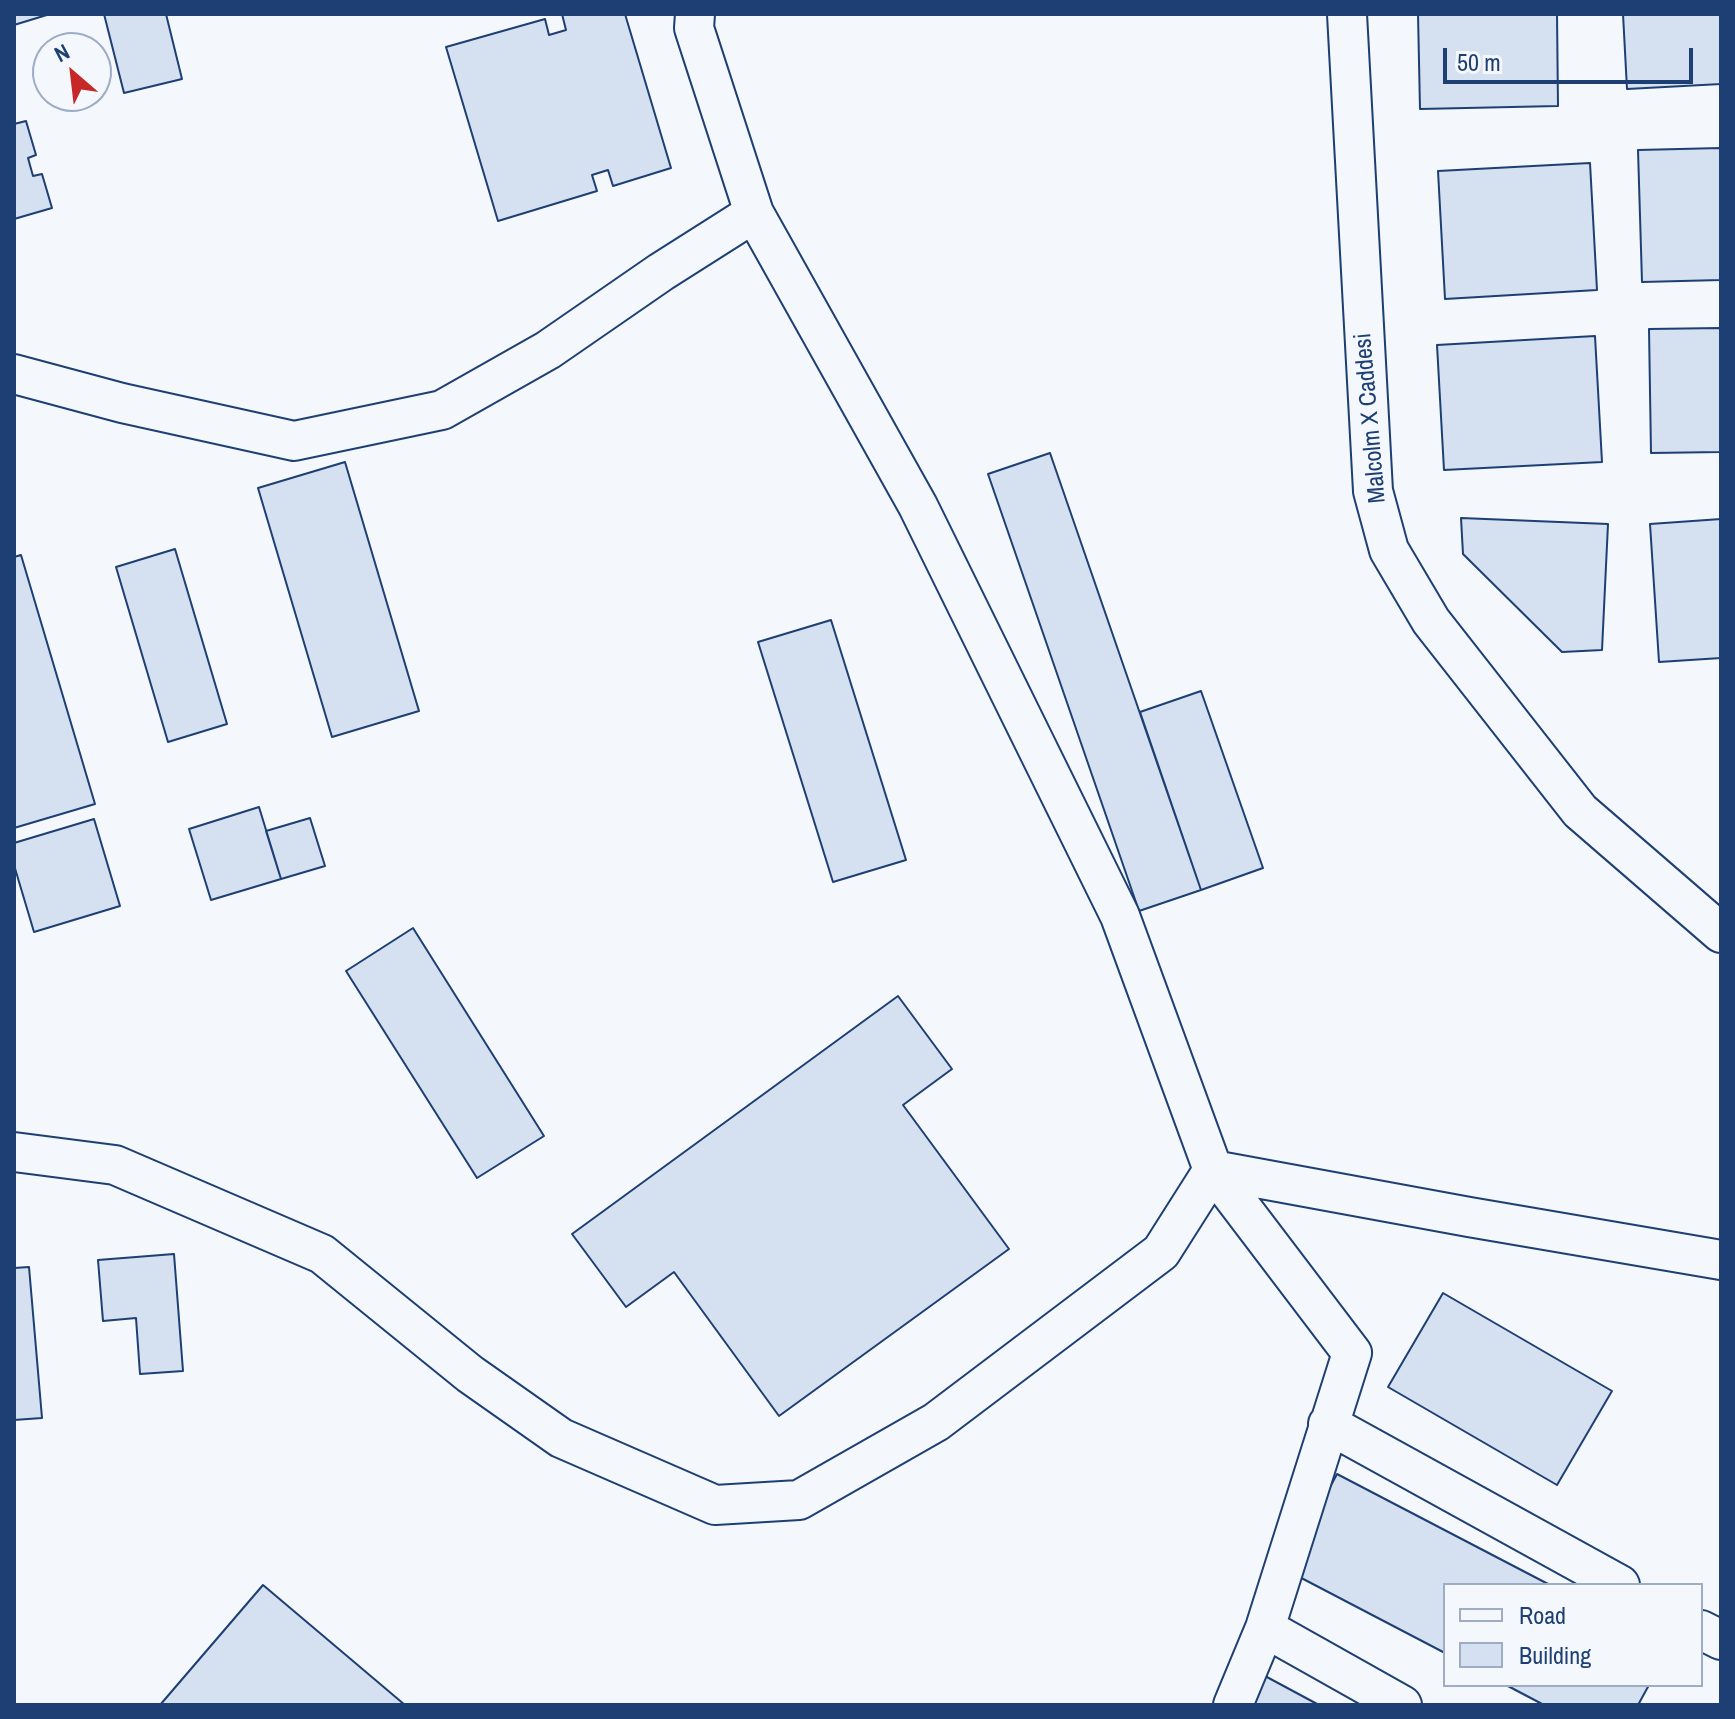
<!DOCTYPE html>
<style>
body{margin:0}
#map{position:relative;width:1735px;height:1719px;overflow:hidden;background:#f4f7fb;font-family:"Archivo Narrow",sans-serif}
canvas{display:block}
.frame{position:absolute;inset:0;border:16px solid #1d3f73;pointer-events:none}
.legend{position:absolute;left:1443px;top:1583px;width:260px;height:104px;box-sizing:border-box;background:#f4f7fb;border:2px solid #9eadc5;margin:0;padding:10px 14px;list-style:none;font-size:24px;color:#1d3f73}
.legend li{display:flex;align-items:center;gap:16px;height:40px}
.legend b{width:40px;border:2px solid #9eadc5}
.north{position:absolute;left:32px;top:32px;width:80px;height:80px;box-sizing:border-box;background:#f4f7fb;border:2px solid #9eadc5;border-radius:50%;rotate:332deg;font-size:22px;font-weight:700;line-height:32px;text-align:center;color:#1d3f73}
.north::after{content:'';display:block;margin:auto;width:28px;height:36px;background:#c62828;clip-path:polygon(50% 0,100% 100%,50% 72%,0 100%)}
.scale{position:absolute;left:1443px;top:48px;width:250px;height:36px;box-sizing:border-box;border:4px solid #1d3f73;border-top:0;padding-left:10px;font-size:24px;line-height:28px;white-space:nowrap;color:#1d3f73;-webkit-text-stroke:6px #f4f7fb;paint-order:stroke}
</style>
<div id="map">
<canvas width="1735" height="1719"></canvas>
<div class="frame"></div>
<ul class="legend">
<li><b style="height:10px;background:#f4f7fb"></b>Road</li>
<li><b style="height:22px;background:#d5e0f0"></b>Building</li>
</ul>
<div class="north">N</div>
<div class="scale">50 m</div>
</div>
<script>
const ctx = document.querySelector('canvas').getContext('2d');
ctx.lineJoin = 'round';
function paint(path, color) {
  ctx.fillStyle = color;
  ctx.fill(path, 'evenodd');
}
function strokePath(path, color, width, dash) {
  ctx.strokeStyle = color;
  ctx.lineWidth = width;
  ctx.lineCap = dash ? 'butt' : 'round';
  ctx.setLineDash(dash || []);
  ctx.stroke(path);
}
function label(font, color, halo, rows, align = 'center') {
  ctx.font = font + ' "Archivo Narrow",sans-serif';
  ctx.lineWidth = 6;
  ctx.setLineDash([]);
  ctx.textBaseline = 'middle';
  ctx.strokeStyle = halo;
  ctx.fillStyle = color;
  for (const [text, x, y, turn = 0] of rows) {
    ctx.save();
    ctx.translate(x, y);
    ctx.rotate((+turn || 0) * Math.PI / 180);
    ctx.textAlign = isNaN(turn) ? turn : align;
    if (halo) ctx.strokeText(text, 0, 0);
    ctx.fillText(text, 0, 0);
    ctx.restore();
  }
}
const building = new Path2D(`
 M14,14H50L14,25Z
 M104,14H166L182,79L124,93Z
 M562,14H625L671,168L613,186L608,170L592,175L597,191L498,221L446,47L545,19L549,35L566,30Z
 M1418,14H1557L1558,106L1420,109Z
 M1623,14H1721V84L1627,89Z
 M26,121L36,155L28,158L33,176L42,174L52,208L14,219V124Z
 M1721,148V280L1642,282L1638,150Z
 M1590,163L1597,290L1445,299L1438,171Z
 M1721,328V452L1651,453L1649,329Z
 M1595,336L1602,462L1444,470L1437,345Z
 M1050,453L1201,890L1139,911L988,474Z
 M345,462L419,711L332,737L258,488Z
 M1461,518L1608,524L1602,650L1562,652L1463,554Z
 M1721,519V658L1659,662L1650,524Z
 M175,549L227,724L168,742L116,567Z
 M21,555L95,804L14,828V557Z
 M831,620L906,860L833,882L758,642Z
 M1201,691L1263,868L1201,890L1140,712Z
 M259,807L281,879L211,900L189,829Z
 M310,818L325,866L281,879L266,831Z
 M94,819L120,906L34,932L14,865V843Z
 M413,928L544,1136L477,1178L346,971Z
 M898,996L952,1069L903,1105L1009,1249L779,1416L674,1272L626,1307L572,1234Z
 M174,1254L183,1371L140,1374L136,1318L103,1321L98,1260Z
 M29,1267L42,1418L14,1420V1268Z
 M1443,1293L1612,1391L1557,1485L1388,1387Z
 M1337,1474L1550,1585H1445V1653L1286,1570Z
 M263,1585L405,1705H160Z
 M1265,1676L1319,1705H1250Z
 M1506,1685H1649L1638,1705H1544Z`);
paint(building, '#d5e0f0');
strokePath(building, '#1d3f73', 2);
const minor = new Path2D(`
 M695,14L694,28L754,213L918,506L1120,916L1213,1170L1352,1353L1265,1628L1233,1705
 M1347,14L1373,491L1389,550L1431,621L1580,811L1721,933
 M14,374L122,403L294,441L442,410L548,350L661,272L754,213
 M14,1152L115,1165L322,1254L470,1374L561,1438L715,1505L799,1500L936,1422L1161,1252L1213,1170L1469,1217L1721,1260
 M1328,1424L1620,1585
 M1265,1628L1402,1705
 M1701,1630L1721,1640`);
strokePath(minor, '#1d3f73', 42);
strokePath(minor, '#f4f7fb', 38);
label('24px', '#1d3f73', '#f4f7fb', [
 ["Malcolm X Caddesi",1371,418,-95]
]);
</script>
